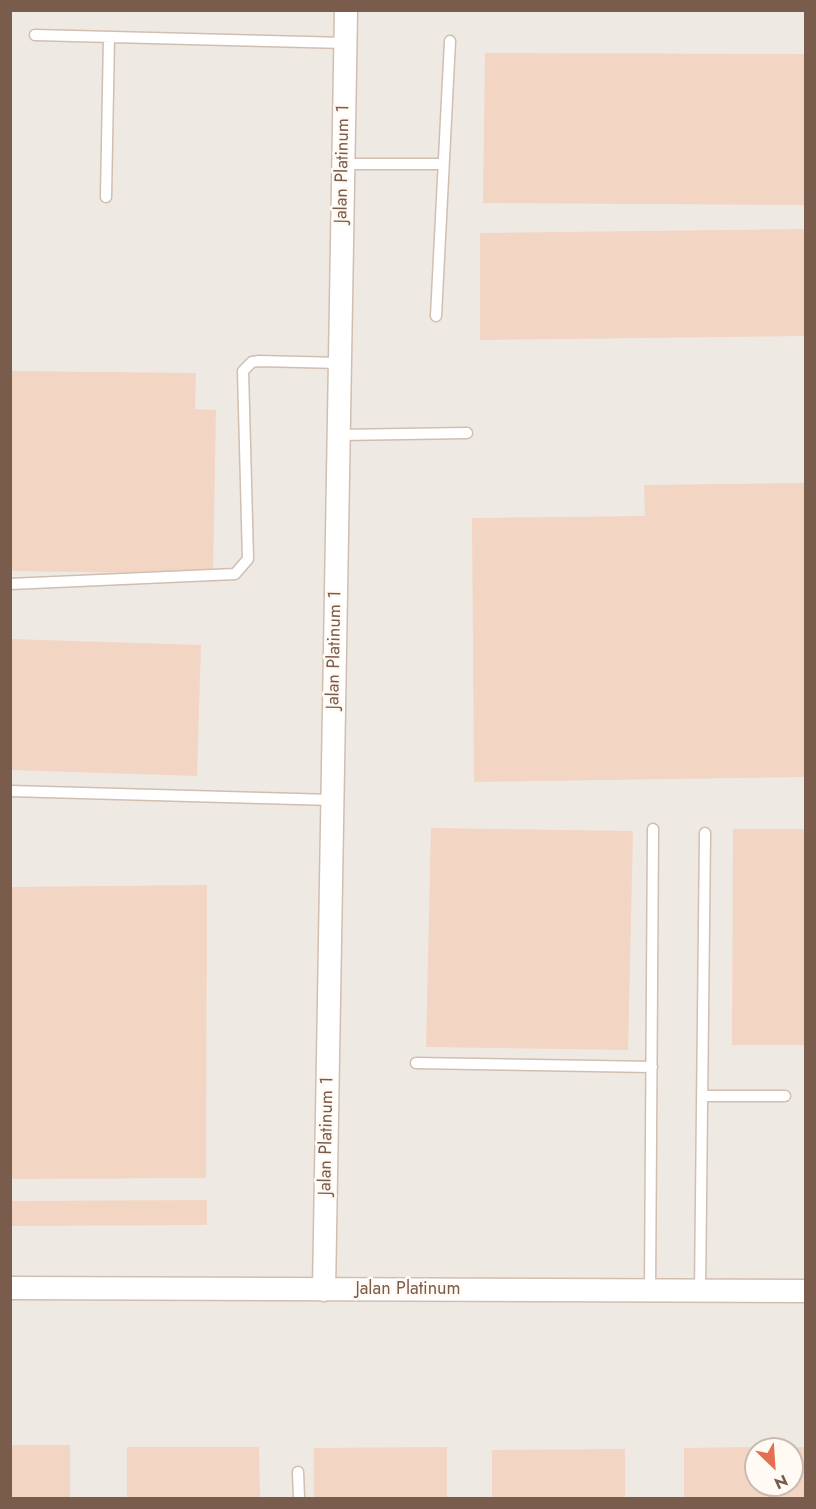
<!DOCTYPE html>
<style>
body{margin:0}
#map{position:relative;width:816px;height:1509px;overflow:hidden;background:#fdf6ec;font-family:Jost,sans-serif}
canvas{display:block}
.frame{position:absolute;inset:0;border:12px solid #7a5c4d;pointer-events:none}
.north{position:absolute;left:744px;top:1437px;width:60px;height:60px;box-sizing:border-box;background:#fffaf3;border:2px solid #cabbb1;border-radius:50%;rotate:155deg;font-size:16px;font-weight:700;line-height:24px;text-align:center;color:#7a5c4d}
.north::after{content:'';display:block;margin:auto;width:21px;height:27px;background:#e76f51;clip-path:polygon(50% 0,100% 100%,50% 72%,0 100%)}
</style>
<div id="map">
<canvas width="816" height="1509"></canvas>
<div class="frame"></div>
<div class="north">N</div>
</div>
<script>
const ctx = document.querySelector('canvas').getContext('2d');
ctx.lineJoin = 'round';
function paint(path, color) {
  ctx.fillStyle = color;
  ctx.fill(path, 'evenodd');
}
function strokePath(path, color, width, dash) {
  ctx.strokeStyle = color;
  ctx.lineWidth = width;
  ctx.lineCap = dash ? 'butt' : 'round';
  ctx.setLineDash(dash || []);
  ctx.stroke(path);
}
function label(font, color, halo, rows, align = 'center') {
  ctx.font = font + ' Jost,sans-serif';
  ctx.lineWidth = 5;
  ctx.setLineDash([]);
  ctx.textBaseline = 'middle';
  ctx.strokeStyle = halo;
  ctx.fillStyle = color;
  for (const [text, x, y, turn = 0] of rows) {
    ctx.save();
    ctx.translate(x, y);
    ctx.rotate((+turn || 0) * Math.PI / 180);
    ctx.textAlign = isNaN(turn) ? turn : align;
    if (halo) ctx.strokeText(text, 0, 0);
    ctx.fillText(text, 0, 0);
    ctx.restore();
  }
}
paint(new Path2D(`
 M10,11H805V1498H11ZM756,1449H792V1485H756Z`), '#efe9e4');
paint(new Path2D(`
 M485,53L806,54V205L483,203Z
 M806,229V336L480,340V233Z
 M10,371L196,373L195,409L216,410L213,574L10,571Z
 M806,483V777L474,782L472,518L645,516L644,485Z
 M10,639L201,645L197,776L10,770Z
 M431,828L633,831L628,1050L426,1047Z
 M733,829H806V1045H732Z
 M207,885L206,1178L10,1179V887Z
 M207,1200V1225L10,1226V1201Z
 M10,1445H70V1498H10Z
 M127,1447H259L260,1498H127Z
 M447,1447V1498H314V1448Z
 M756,1447V1485H792V1447H806V1498H684V1448Z
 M625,1449V1498H492V1450Z`), '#f3d5c3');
const lane = new Path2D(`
 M35,35L345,43
 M343,164H442
 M106,197L109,37
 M436,316L450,41
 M339,435L467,433
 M10,584L235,574L248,559L243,371L252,362L259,361L340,363
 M10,791L333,800
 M416,1063L652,1067
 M702,1096H785
 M650,1291L653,829
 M700,1291L705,833
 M298,1472L299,1498`);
const street = new Path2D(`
 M10,1288L806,1291
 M324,1290L346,10`);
strokePath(lane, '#d1beb0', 13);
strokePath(street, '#d1beb0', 25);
strokePath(lane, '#fff', 10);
strokePath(street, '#fff', 22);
label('18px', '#7a5c4d', '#fffaf3', [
 ["Jalan Platinum 1",343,164,-89],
 ["Jalan Platinum 1",335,650,-89],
 ["Jalan Platinum 1",327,1136,-89],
 ["Jalan Platinum",408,1290]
]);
</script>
